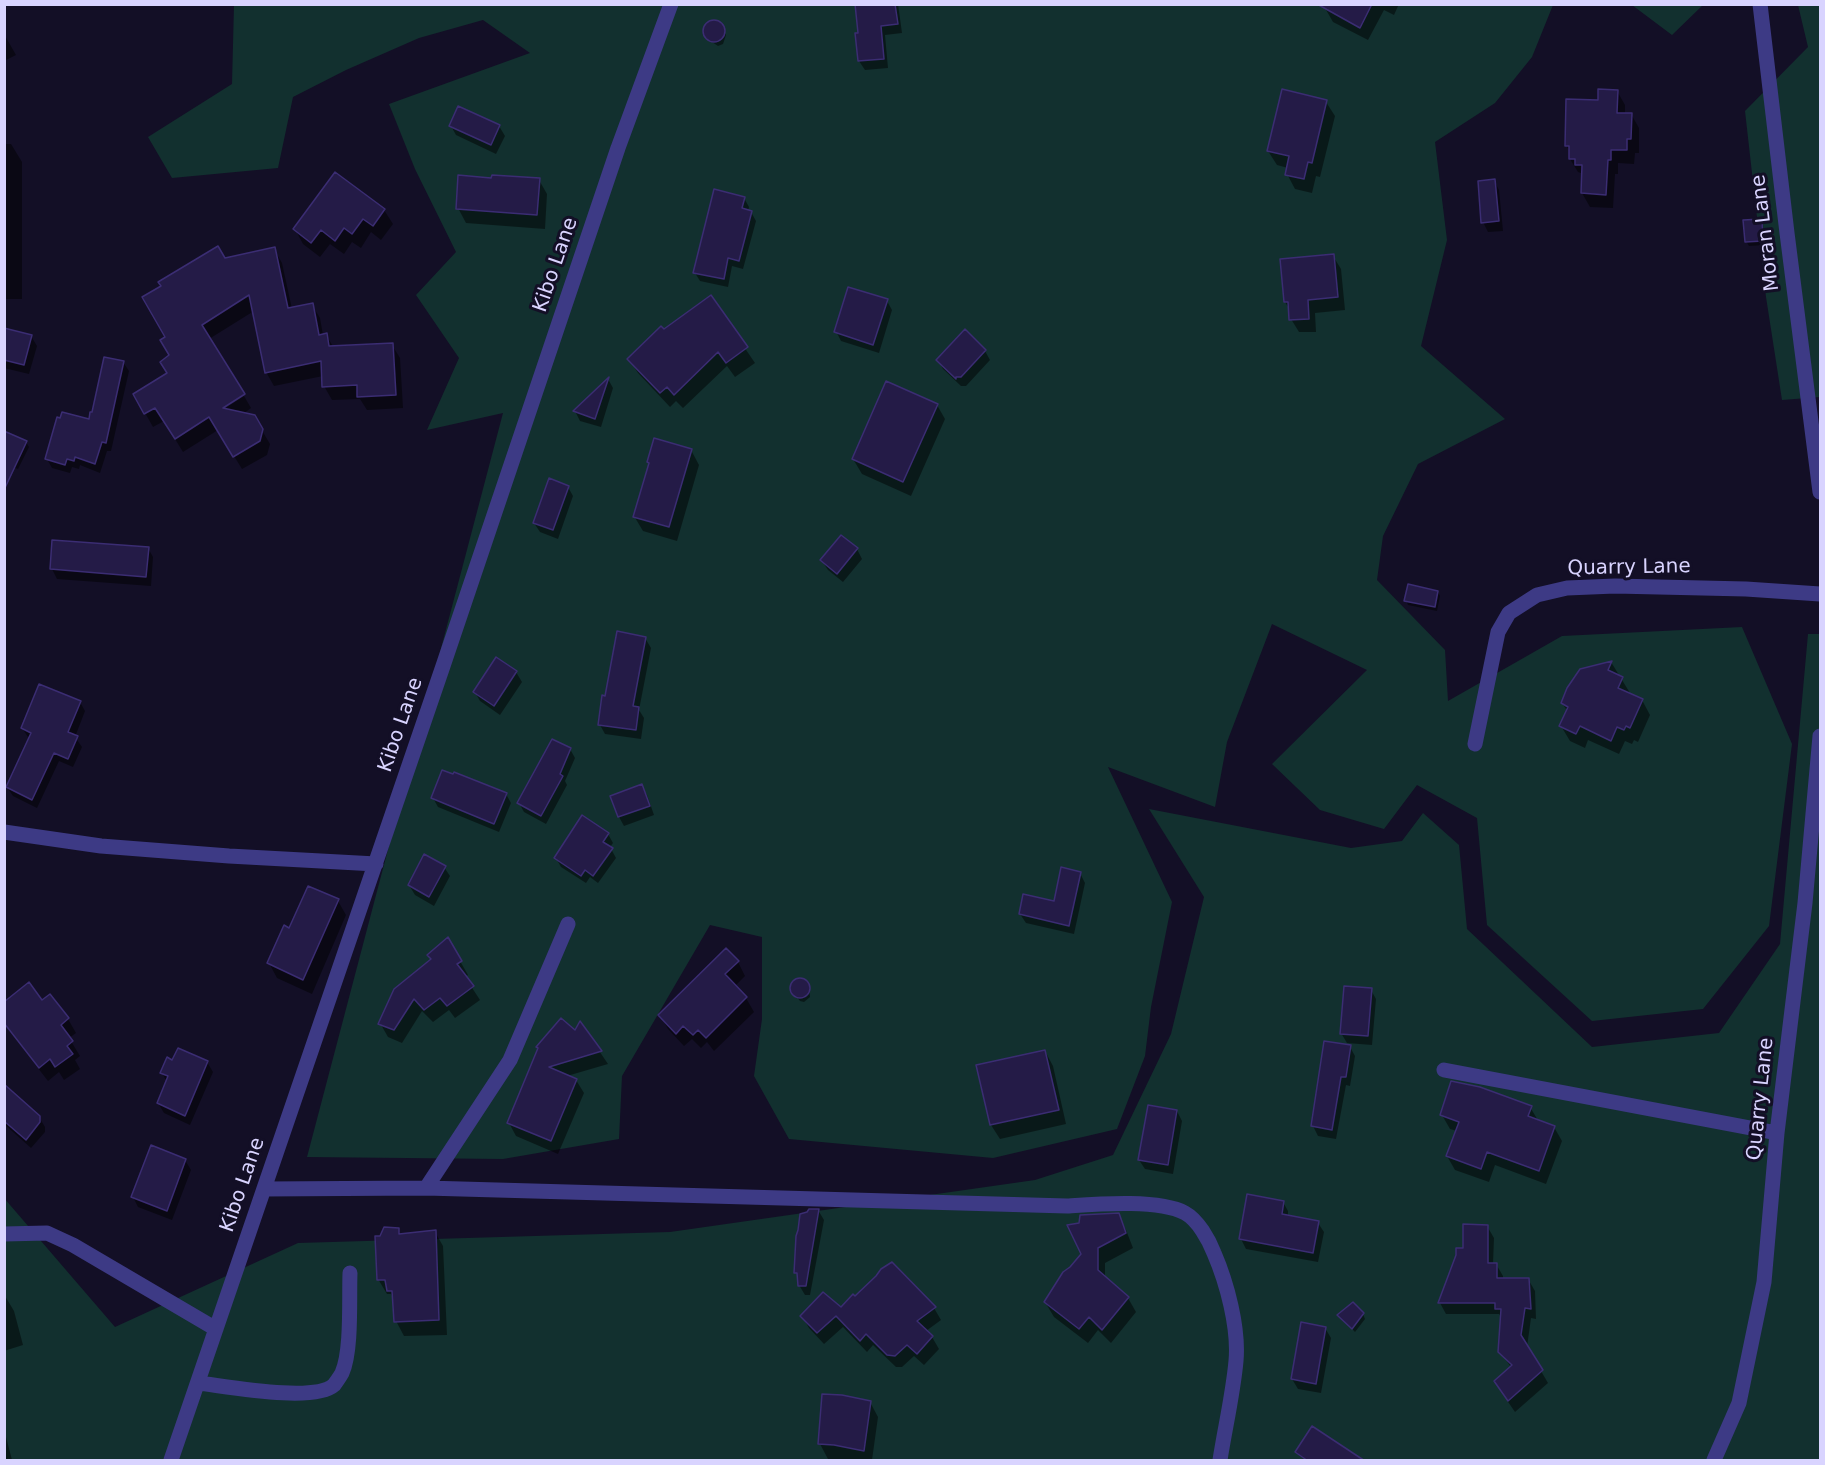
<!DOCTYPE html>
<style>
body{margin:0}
#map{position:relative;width:1825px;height:1465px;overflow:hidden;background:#130f26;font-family:"DejaVu Sans",sans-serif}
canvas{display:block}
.frame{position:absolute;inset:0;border:6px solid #d9d4ff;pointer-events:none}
</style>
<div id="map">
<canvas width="1825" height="1465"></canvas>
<div class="frame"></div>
</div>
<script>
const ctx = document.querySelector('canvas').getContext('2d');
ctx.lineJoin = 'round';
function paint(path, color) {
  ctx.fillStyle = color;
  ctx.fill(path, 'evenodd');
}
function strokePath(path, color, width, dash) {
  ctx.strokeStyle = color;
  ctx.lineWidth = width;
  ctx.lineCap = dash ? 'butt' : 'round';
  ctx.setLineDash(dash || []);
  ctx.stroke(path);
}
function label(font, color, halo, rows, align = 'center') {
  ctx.font = font + ' "DejaVu Sans",sans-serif';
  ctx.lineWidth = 6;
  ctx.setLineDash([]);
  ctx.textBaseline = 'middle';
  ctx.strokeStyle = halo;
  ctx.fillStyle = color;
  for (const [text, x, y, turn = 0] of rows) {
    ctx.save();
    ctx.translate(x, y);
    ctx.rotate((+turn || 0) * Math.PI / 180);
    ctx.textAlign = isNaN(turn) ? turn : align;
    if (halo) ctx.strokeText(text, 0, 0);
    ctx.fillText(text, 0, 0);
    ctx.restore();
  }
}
paint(new Path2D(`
 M234,5H1553L1532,57L1495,103L1435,142L1447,240L1421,346L1505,419L1418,464L1383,536L1377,580L1445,650L1448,701L1562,636L1742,627L1792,744L1769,926L1703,1009L1592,1021L1487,925L1477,818L1417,785L1384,829L1320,810L1272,764L1367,670L1272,624L1227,742L1215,807L1108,767L1172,902L1151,1007L1145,1056L1117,1129L993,1158L789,1139L754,1076L762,1019V937L710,925L622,1076L619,1139L503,1159L307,1157L503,413L427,430L459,358L416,295L456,252L415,169L389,104L530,53L483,20L419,38L346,70L293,97L278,168L172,178L148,137L232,84Z
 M1632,5H1703L1672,35Z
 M1798,5H1820V397L1782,400L1766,297L1745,111L1808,47Z
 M1808,634H1820V1460H5L4,1198L115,1327L298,1243L670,1232L1035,1180L1113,1155L1171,1034L1204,897L1149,809L1351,848L1402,841L1423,813L1459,845L1467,929L1592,1047L1719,1033L1780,944Z`), '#12302f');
paint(new Path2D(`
 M856,4H898L902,33L885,35L888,68L865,70L859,61L860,34Z
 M1328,4H1399L1394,15L1384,10L1368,40L1333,22L1325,8Z
 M712,22L721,25L726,35L723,44L718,46L706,38L704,33L707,24Z
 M4,34L16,55L4,61Z
 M1617,91L1625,105V114H1631L1639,128V153H1635L1634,164L1618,163V174H1615L1613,208L1590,207L1582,193L1583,175L1581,173L1578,172L1570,159V152L1566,145L1599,101Z
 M1326,102L1335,116L1320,177L1316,176L1312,193L1295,189L1287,174L1288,168L1277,165L1268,151Z
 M451,126H499L505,136L496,154L456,135Z
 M4,144H11L22,162V299H4Z
 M493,179L539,180L547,194L545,229L466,223L458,208Z
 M1494,180L1499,190L1503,231L1488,232L1483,222Z
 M744,198L749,207L748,211L751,212L756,221L743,269L732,266L728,287L700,281L695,273Z
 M384,210L393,224L381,240L371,232L361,248L352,242L344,254L330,244L320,257L303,244L295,229Z
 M1761,220L1763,225L1765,245L1749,246L1746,241Z
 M274,249L282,263L292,309L312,305L320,318L323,335H326L334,348L392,345L400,358L403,408L367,410L360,399L332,400L324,386L323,376L274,386L266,372L254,311L209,339L216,411L218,413L244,396L251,408L243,414L254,417L270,444L267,455L242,469L218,430L183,452L164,421L153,427L135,395L168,373L171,356L167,338L224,259Z
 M1333,256L1341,269L1345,310L1315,313L1316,332H1299L1291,319L1290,310L1285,302Z
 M710,297L755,363L735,377L727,366L683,408L676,401L670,407L638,373L629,359L663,331Z
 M887,301L892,310L879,353L841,341L836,331Z
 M4,329L31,336L37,346L29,374L4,368Z
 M985,351L990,360L966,386H961L943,369L938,360Z
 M123,362L129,371L111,451H107L100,473L80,465L79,469L72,467L70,473L52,468L47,459L90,421Z
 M608,379L613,388L601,427L580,421L575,411Z
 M937,405L945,419L911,496L862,474L853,459Z
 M26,442L29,447L18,469L4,463Z
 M691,450L699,465L677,541L643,531L634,516L650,465L648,462Z
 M568,487L573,496L558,539L540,532L534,523Z
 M148,548L153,557L151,586L57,579L52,569Z
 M857,549L862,559L843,582L828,570L822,561Z
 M1438,592L1440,596L1437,611L1408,605L1406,600Z
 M645,638L651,648L639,710L644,718L641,739L605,734L600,725L606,698Z
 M497,659L516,672L522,682L500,715L480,701L475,692Z
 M1611,662L1630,693L1629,695L1642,700L1650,715L1638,742L1634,740L1632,744L1625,741L1619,754L1588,740L1585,748L1570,741L1561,726L1568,712L1562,703L1581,670Z
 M80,702L85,711L75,737L82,747L73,767L59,761L37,808L13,796L7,787L30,738L28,737L22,728Z
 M570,749L575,758L565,781L567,785L546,824L524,812L519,803Z
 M642,786L647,795L654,815L624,826L619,817Z
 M506,794L511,803L499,832L438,807L433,798Z
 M608,834L613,843L610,847L616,858L598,883L590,877L586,883L561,867L556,858Z
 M444,867L450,876L434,906L415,895L409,885Z
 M1080,873L1085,883L1074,934L1026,923L1020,914L1055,903Z
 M338,901L346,915L312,994L277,978L269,963L290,930Z
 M448,940L468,975L465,977L480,1000L455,1018L449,1010L433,1022L422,1011L402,1043L388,1037L380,1023Z
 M738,962L745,976L735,986L746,998L754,1012L714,1051L707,1042L701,1048L692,1039L684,1046L668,1029L660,1015Z
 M799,979L803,980L809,988L810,997L804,1002L800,1001L791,989L792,985Z
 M1371,990L1376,999L1372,1045L1347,1043L1341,1033Z
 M50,996L68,1019L76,1033L69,1038L80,1056L75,1060L80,1069L64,1080L59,1072L48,1081L10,1032L4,1021Z
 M581,1024L608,1064L567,1076L576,1080L584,1093L558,1154L516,1136L509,1123L539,1049L576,1032Z
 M1350,1047L1355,1056L1350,1086L1346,1085L1336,1139L1318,1136L1313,1126Z
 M179,1050L207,1062L213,1072L190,1125L164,1113L158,1103L167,1082L162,1073L173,1062Z
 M1045,1051L1053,1066L1066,1124L1000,1139L991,1125L978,1066Z
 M4,1086L39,1117L45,1127V1132L31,1148L4,1124Z
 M1530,1107L1539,1122L1554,1127L1562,1141L1546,1184L1495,1165L1489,1182L1455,1170L1447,1156L1457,1131L1450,1129L1442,1115Z
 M1177,1111L1182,1121L1173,1174L1145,1169L1139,1160Z
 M185,1160L191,1170L172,1220L138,1207L133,1197Z
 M1283,1202L1288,1211V1216L1318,1223L1324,1232L1318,1262L1246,1249L1241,1239Z
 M818,1210L824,1220L810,1295H805L799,1285V1278L796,1272Z
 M1118,1215L1126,1230L1133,1248L1105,1263V1279L1128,1298L1136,1312L1111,1343L1098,1330L1088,1343L1054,1317L1045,1302Z
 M1487,1226L1494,1238L1493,1264H1496L1503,1276V1279H1528L1535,1291L1536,1319L1531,1318L1527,1347L1548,1383L1515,1412L1502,1393L1511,1367L1500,1352L1502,1318L1499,1314H1446L1440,1303L1465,1249Z
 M398,1229L401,1235L435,1232L443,1246L447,1335L404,1336L396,1321L394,1300L391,1294H387L378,1279L381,1238Z
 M5,1296L14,1311L23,1345L4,1351Z
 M934,1308L941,1320L926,1331L932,1337L939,1349L924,1365L914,1356L902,1367H896L873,1345L867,1352L843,1327L824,1344L809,1328L802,1316L841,1309Z
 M1363,1314L1365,1319L1355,1332L1339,1315Z
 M1325,1328L1331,1338L1321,1393L1298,1389L1292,1379Z
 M823,1396L870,1402L878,1417L872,1460L828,1459L820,1444Z
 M4,1435L6,1437L12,1460H4Z`), '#0007');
const building = new Path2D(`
 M855,4H895L898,24L881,26L884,59L858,61L855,33H858Z
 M1317,4H1372L1360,28Z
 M703 31a11 11 0 1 1 22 0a11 11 0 1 1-22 0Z
 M1282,89L1327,100L1312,163L1308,162L1304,179L1285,175L1289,156L1267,151Z
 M1598,89L1618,90L1617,113H1632L1631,139H1627V150H1611V160H1608L1606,195L1581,193L1582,165H1575V159H1569V146H1565L1566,99L1598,100Z
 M458,106L500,125L491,145L449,126Z
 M335,172L385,209L373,226L363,219L352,234L344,228L335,241L321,230L311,243L293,229Z
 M458,175L491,178L492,175L540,178L537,215L456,209Z
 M1495,179L1499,221L1481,223L1478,181Z
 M714,189L745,197L742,208L752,211L739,261L728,258L724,279L693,273Z
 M1762,219L1763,241L1745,242L1743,220Z
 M218,246L225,258L275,247L288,308L313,303L319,335L327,333L329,346L393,343L396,395L357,397V385L322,387L321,361L265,373L249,295L202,325L245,394L223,408L255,415L263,429L260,441L233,457L209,417L175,439L155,408L144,414L133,394L167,373L160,362L169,355L160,340L165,337L142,297L161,286L158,282Z
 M1334,254L1338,297L1308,300L1309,319L1289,320L1288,302H1284L1280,259Z
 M848,287L888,299L873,345L834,332Z
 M711,295L748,347L726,363L718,352L674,395L667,387L660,393L627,359L661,326L664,329Z
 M4,328L32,335L24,365L4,360Z
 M965,329L986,350L961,377H956V379L936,360Z
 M104,357L124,361L106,443L102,442L95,464L75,457L74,461L67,459L65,465L45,459L57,417L60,418L62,412L89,419L90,412H92Z
 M609,377L595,419L573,411Z
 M886,381L938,404L903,482L852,459Z
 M4,431L27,441L4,490Z
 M654,438L692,449L669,527L633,517L649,463L647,462Z
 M549,478L569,486L553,530L533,523Z
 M841,535L858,548L837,574L820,560Z
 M52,540L149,547L146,577L50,569Z
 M1408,584L1438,591L1435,607L1404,601Z
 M617,631L646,637L633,706L639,707L636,730L598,725L602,695L605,696Z
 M496,657L517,671L494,706L473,692Z
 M1612,661L1608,670L1623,677L1618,688L1643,699L1630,728L1626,726L1624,730L1617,727L1611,741L1580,726L1576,734L1559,726L1568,707L1561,703L1567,688L1580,669Z
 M39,684L81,701L68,732L78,736L68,759L54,753L32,800L6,787L31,733L21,728Z
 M552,739L571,748L560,774L563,776L541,816L517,803Z
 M442,770L453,774L454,772L507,793L494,824L431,798Z
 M642,784L650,806L618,817L610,796Z
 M582,815L609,833L603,842L613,848L593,876L585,870L581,876L554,858Z
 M424,854L446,866L429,897L408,885Z
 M1061,867L1081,872L1069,926L1019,914L1023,894L1054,901Z
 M308,886L339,899L303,980L267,963L284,925L289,928Z
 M448,937L462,961L457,964L474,986L447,1006L440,998L424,1010L414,999L394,1030L378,1024L394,989L431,959L427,955Z
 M726,948L739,961L725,974L747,997L706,1038L698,1030L693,1035L683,1026L676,1034L658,1015Z
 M790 988a10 10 0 1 1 20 0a10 10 0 1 1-20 0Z
 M29,982L42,1000L50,994L69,1018L61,1025L73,1041L67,1046L73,1054L55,1067L50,1059L39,1068L4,1023V1002Z
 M1344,986L1372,988L1368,1036L1340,1034Z
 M561,1018L575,1030L580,1021L602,1051L549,1067L577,1079L551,1141L507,1123L538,1048L536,1047Z
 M1324,1041L1351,1045L1346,1077H1341L1332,1130L1311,1126Z
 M178,1048L208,1061L185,1116L157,1103L168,1076L160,1073L167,1057L172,1060Z
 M1045,1050L1059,1110L990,1125L976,1065Z
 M1451,1081L1480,1087L1532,1106L1528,1116L1555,1126L1539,1171L1487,1152L1481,1169L1446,1156L1459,1122L1440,1115Z
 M4,1084L40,1116V1122L26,1140L4,1121Z
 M1148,1105L1177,1110L1168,1165L1138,1160Z
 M151,1145L186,1159L167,1211L131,1197Z
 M1247,1194L1284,1201L1282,1214L1319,1221L1313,1253L1239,1239Z
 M809,1209H819L806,1286H798L797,1273H794L796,1236L798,1230L800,1214L807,1212Z
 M1119,1213L1126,1233L1098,1248V1270L1129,1297L1102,1330L1089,1317L1079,1329L1044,1302L1063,1272L1070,1267L1081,1254L1067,1225L1079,1223L1080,1215Z
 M1463,1224L1488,1225V1263H1497V1278H1529L1531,1309L1525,1308L1521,1335L1543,1370L1508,1401L1494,1381L1512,1365L1498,1352L1501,1309H1495V1303H1438L1456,1255V1248H1463Z
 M384,1227L399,1228V1234L436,1230L439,1320L394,1322L392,1291H387L385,1280H377L375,1236H380Z
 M892,1262L936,1307L917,1321L933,1336L917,1354L907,1345L895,1356L887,1355L866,1334L860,1341L836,1316L817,1333L800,1316L823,1292L841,1307L853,1294L855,1296L876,1276L881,1269Z
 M1353,1302L1364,1313L1352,1329L1337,1315Z
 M1301,1322L1326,1327L1316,1384L1291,1379Z
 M822,1394L842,1395L871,1401L864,1451L834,1445L818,1444Z
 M1312,1426L1365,1461H1308L1295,1452Z`);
paint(building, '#241b47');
strokePath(building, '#3b2d73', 1.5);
strokePath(new Path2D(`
 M1760,4L1787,233L1820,492
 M1475,744L1498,632L1509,613L1537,595L1567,588L1615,586L1746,589L1820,594
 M4,832L101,846L229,856L376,864
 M1444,1070L1777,1133
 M426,1188L510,1060L568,924
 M264,1189L426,1188L1067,1206C1097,1204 1159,1199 1185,1213C1198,1220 1209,1240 1214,1253C1227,1283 1239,1328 1236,1361C1233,1394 1225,1428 1220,1460
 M4,1234L47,1233L73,1245L216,1329
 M198,1383C225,1386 314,1403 334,1385C336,1382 340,1377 342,1373C352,1351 349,1299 350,1273
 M171,1460L443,666L618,148L671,4
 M1714,1460L1739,1403L1764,1282L1777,1133L1805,903L1820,736`), '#3d3a85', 15);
label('20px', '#d9d4ff', '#130f26', [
 ["Moran Lane",1766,233,-97],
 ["Kibo Lane",556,265,-71],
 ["Quarry Lane",1629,568,-1],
 ["Kibo Lane",401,725,-71],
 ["Quarry Lane",1761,1099,-84],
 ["Kibo Lane",243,1185,-71]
]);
</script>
